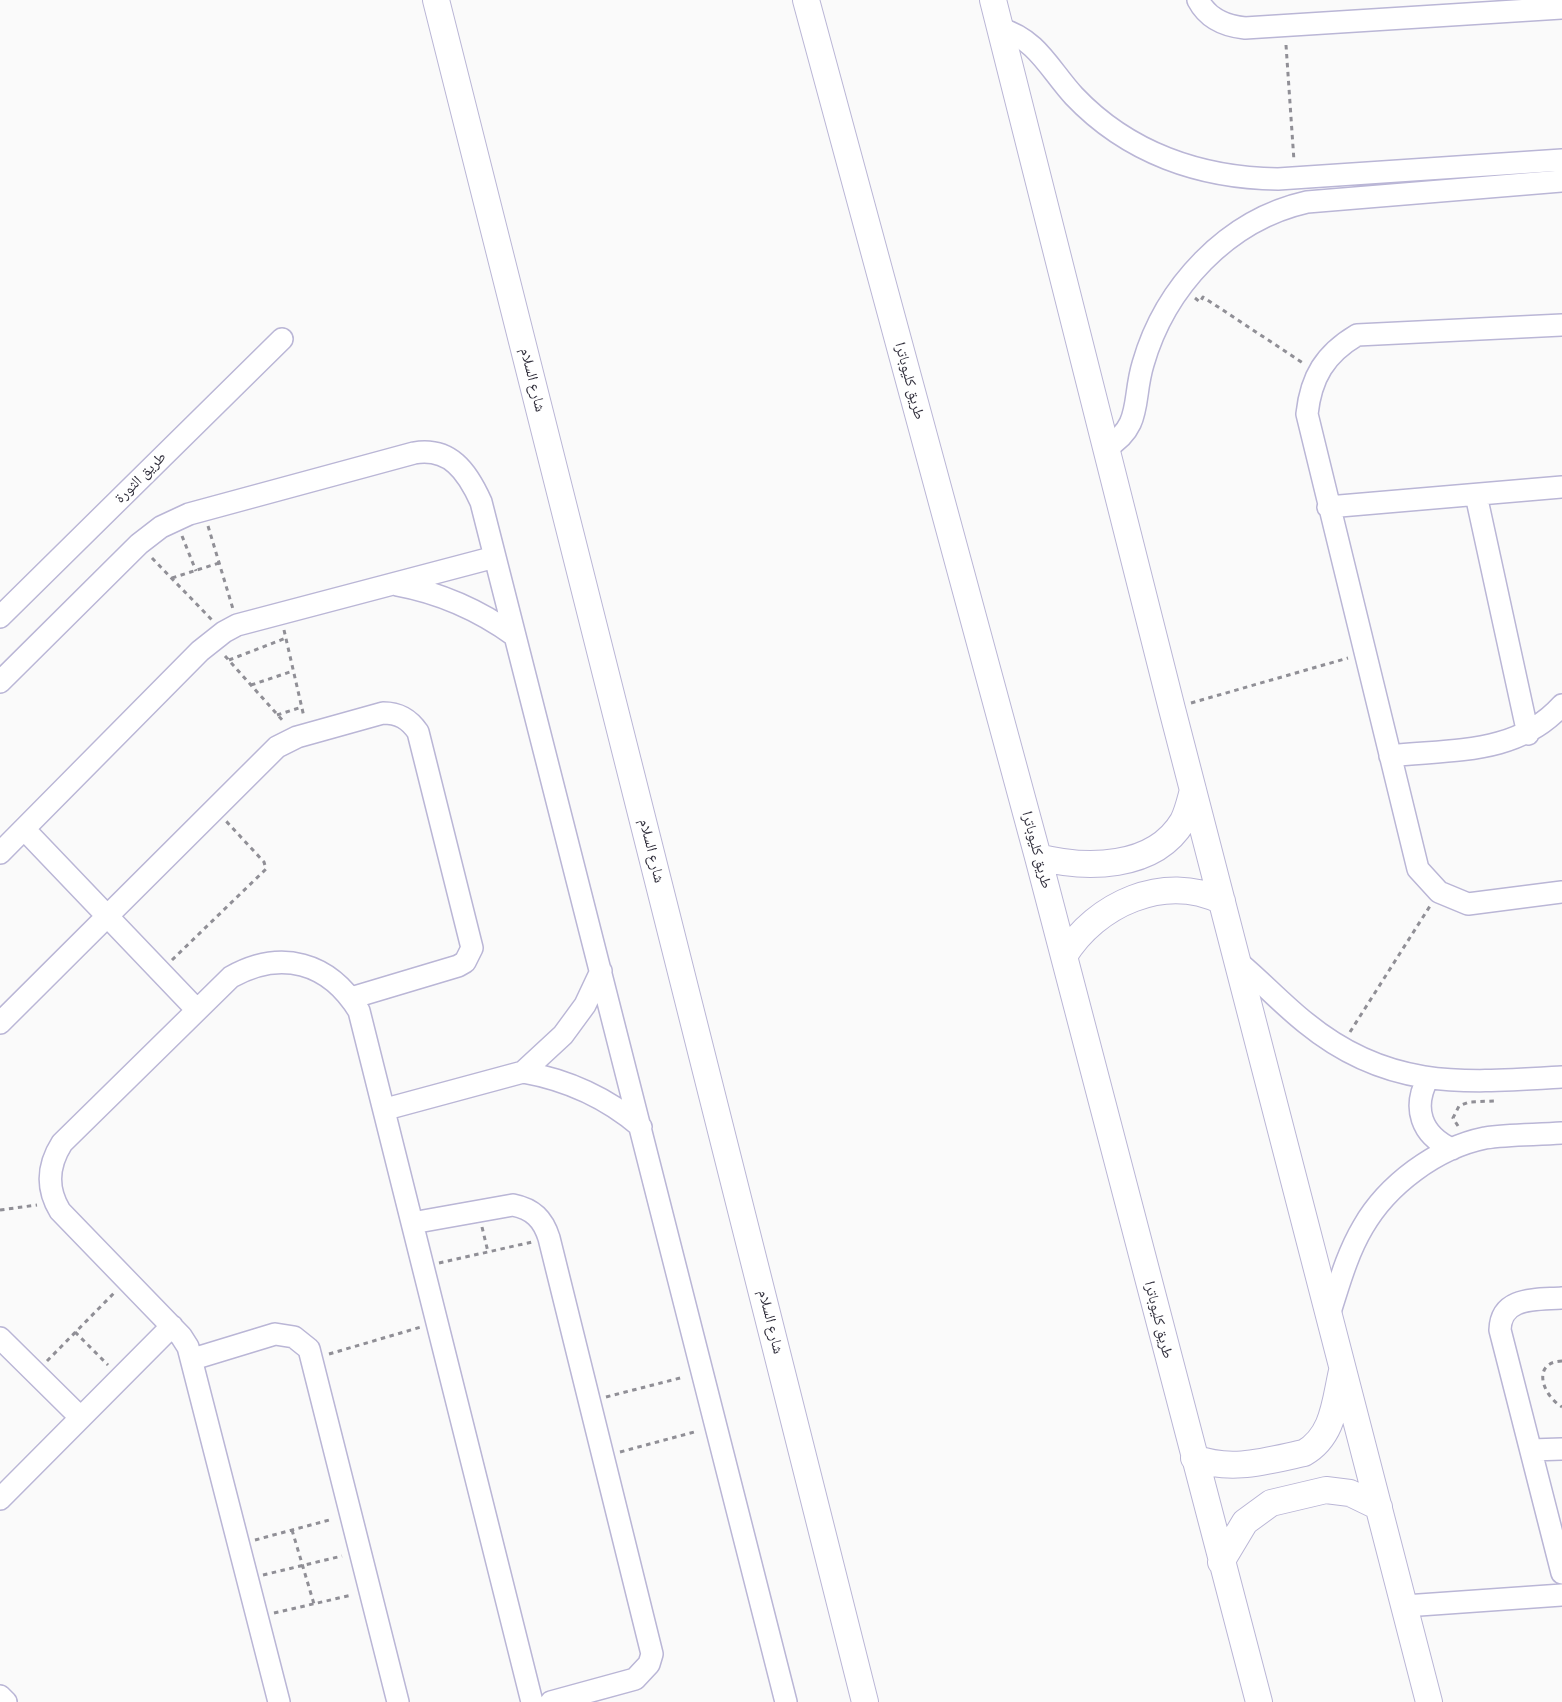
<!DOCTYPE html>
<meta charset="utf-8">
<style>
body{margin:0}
canvas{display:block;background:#fafafa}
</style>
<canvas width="1562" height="1702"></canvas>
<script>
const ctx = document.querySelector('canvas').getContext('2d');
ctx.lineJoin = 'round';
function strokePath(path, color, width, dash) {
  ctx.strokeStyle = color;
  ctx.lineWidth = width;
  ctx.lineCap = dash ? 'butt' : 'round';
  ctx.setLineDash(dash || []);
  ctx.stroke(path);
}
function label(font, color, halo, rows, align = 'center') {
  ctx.font = font + ' "Roboto Condensed","Noto Naskh Arabic",sans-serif';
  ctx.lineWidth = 6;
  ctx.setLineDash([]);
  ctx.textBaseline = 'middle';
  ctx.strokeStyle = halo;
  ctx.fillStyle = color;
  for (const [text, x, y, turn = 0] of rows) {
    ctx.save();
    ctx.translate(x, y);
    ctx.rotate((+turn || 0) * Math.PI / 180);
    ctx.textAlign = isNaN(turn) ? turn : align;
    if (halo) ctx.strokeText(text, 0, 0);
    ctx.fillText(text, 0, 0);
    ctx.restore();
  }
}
const minor = new Path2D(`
 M1198,0C1208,19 1225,26 1245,28L1562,8
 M1001,29C1037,39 1050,70 1074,96C1128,153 1200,178 1278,179L1562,160
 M1562,325L1357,335C1325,354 1311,377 1307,414L1418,869L1439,892L1468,904L1562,892
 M1106,448C1143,426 1132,400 1143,364C1165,287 1227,220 1307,202L1562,181
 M1476,495L1528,734
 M1328,507L1562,487
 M397,585C441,593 479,610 515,636
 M0,617L282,339
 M0,682L139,544L161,527L189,514L414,453C450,447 467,471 481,502L786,1702
 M1390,756C1453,749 1517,755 1562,705
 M24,829L197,1010
 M0,853L200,651L224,632L237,625L495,557
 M1238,962C1261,981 1282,1004 1306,1023C1388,1090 1463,1083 1562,1077
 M0,1023L277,747L297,737L383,713C399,713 409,719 418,732L472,948L465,962L458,966L351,998
 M523,1072C568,1080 606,1097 641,1127
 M1428,1078C1412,1108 1421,1135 1452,1149
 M386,1109L523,1072L563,1035L585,1005L601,971
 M412,1223L513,1205C533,1209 543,1219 549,1238L652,1654L649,1664L635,1679L551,1702
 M1562,1298C1536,1300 1501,1296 1500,1330L1562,1573
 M1330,1312C1339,1284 1347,1254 1363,1227C1387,1185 1436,1148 1485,1138C1509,1134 1537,1135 1562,1133
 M0,1338L80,1417
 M193,1359L275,1334L294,1337L309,1349L398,1702
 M1531,1450L1562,1449
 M0,1499L172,1326
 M1405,1606L1562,1595
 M0,1696L6,1702
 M279,1702L188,1347L181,1336L60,1211C46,1188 48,1165 62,1143L231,977C281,949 329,962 359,1011L532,1702`);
const major = new Path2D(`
 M436,0L865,1702
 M806,0L1038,857L1259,1702
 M993,0L1172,709L1429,1702
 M1038,857C1085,869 1154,870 1183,821C1188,811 1190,801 1193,790
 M1064,956C1096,904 1164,873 1222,901
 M1194,1458C1232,1472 1266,1461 1304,1453C1334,1436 1335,1401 1342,1371
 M1221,1562L1245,1522L1271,1503L1326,1490L1350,1493L1379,1507`);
strokePath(minor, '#bab6d6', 24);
strokePath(major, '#bab6d6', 28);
strokePath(new Path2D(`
 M1286,45L1294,161
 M1195,298L1200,302L1203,297L1303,363
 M208,526L233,609
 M182,536L196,571
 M152,558L212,620
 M172,578L219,563
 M284,630L304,717
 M225,656L284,722
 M229,660L286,638
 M251,685L293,671
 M1191,703L1348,658
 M277,715L302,707
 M172,960L266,869L264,862L226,821
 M1350,1032L1430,906
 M1458,1126L1453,1118L1459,1106L1469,1102L1494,1101
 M0,1210L37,1205
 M482,1227L488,1252
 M439,1263L532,1242
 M75,1332L108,1365
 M329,1354L421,1327
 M47,1361L114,1293
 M1562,1361C1532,1362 1541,1394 1562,1407
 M606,1397L684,1377
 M620,1452L698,1431
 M292,1530L314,1604
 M255,1540L333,1519
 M263,1575L342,1556
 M274,1613L352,1595`), '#908f96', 3, [4.5, 4.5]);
strokePath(minor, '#fff', 21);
strokePath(major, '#fff', 26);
label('15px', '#302e3b', '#fff', [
 ["شارع السلام",532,380,76],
 ["طريق كليوباترا",909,381,75],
 ["طريق الثورة",141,478,-45],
 ["طريق كليوباترا",1036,850,75],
 ["شارع السلام",651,851,76],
 ["طريق كليوباترا",1158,1320,76],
 ["شارع السلام",770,1322,76]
]);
</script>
